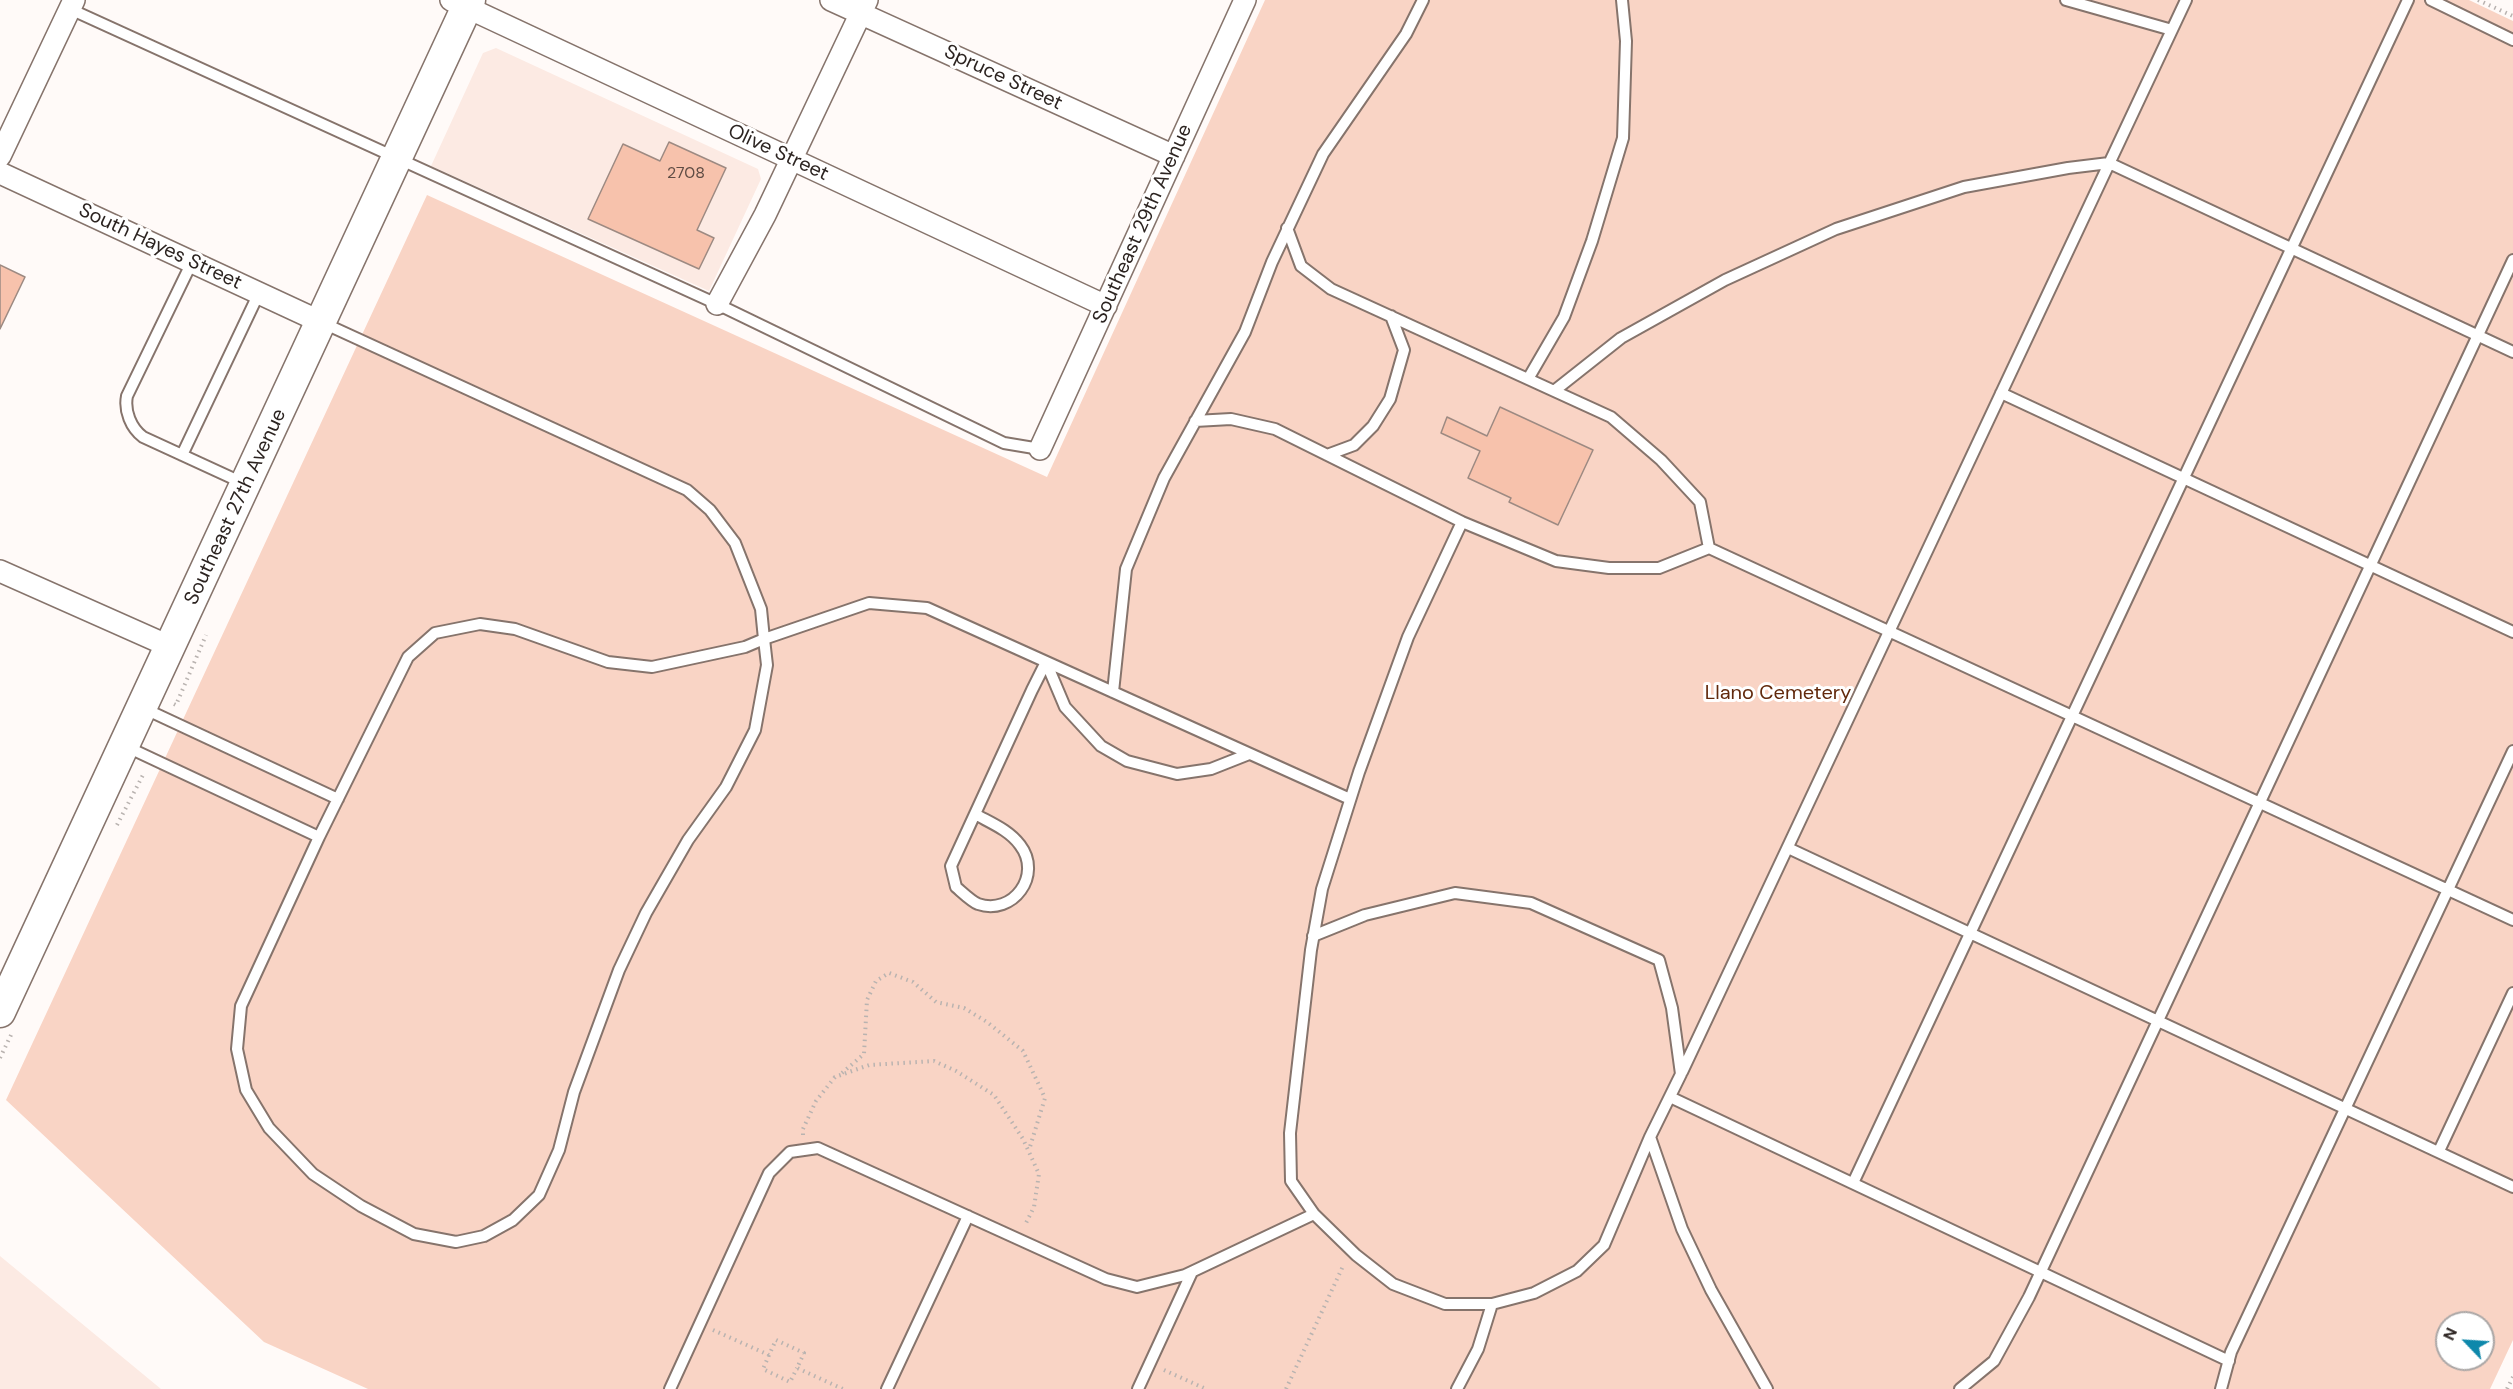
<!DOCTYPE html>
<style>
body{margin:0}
#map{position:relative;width:2513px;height:1389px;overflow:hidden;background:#fffaf8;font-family:"DM Sans",sans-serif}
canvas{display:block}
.north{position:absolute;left:2435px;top:1311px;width:60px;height:60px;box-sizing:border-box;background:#fff;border:2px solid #aba7a6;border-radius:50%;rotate:295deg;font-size:16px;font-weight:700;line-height:24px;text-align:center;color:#2c2421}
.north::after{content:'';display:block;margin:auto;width:21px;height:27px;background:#0e88ab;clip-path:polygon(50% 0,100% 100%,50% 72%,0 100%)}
</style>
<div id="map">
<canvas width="2513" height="1389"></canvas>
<div class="north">N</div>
</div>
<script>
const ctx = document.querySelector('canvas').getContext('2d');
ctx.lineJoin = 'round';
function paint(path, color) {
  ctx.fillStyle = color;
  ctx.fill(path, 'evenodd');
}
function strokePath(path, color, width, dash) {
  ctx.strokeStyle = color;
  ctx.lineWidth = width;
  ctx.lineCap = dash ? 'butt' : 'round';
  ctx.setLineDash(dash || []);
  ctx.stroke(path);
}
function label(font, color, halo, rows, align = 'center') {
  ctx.font = font + ' "DM Sans",sans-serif';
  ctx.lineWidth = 6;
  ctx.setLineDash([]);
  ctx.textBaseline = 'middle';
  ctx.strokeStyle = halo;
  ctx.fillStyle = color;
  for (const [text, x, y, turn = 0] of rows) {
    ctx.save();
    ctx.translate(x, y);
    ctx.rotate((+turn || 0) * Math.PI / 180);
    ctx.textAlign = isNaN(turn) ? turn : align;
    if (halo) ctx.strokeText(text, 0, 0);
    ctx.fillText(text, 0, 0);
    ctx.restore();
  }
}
paint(new Path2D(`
 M496,48L758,169L761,179L709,291L431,166L483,53Z
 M0,1256L161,1389H0Z`), '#fceae3');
paint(new Path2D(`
 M1265,0H2469L2513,21V1340L2490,1389H368L264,1342L6,1100L427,195L1047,477ZM2447,1323H2483V1359H2447Z`), '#f9d4c5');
const building = new Path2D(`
 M669,142L726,168L697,230L714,238L699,269L588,219L623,144L660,161Z
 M0,265L25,277L0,329Z
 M1500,407L1593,450L1558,525L1509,502L1511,498L1468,478L1480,451L1441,433L1447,417L1487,436Z`);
paint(building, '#f7c2ac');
strokePath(building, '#9d8a82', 1.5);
const lane = new Path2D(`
 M2066,0L2172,30
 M2431,0L2513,40
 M70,9L717,304L1004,443L1040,449
 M192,262L127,396C124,411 131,428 143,437L243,483
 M321,322L687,490L710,510L735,543L761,609L764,639L767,665L755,730L726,787L688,840L646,913L619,970L574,1092L559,1150L539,1195L513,1220L484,1236L456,1242L414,1234L361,1206L313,1174L269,1128L246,1090L237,1049L241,1006L319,837L408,657L435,633L480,624L515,629L608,662L652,667L745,647L764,639L869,603L927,608L1350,799
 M1528,379L1564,317L1592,241L1623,138L1626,41L1622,0
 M1554,391L1621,338L1725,280L1836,229L1964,187L2068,168L2109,163L2513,352
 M2001,393L2513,632
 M1195,421L1231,419L1275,429L1462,522L1556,561L1609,568H1659L1709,548L1700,502L1661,460L1611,417L1331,289L1301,266L1287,228
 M182,455L259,293
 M1327,455L1354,445L1373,426L1390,399L1404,350L1391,316
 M1709,548L2513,920
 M1046,662L1065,707L1101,746L1127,761L1177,774L1211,769L1249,754
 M1113,692L1126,569L1164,478L1245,332L1272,262L1323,154L1406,34L1423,0
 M143,708L338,799
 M125,746L319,837
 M975,814C991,823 1009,830 1020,845C1043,875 1013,916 978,904C971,901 962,892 956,887L951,866L1032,690L1046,662
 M1788,848L2513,1187
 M1313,936L1365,915L1455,893L1531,903L1659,960L1672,1008L1681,1074L1650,1137L1604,1245L1577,1271L1534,1293L1492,1304H1445L1393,1284L1356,1255L1314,1214L1291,1181L1290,1133L1311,950L1322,889L1359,772L1408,637L1462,522
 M1682,1072L2186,0
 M1670,1097L2229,1361
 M1650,1137L1682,1229L1711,1290L1767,1389
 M2439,1151L2513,993
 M1853,1183L2408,0
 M670,1389L769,1173L790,1152L818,1148L1106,1279L1137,1287L1185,1275L1314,1214
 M887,1389L968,1216
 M1138,1389L1192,1272
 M1457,1389L1478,1349L1492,1304
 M1960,1389L1994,1361L2029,1297L2513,260
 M2221,1389L2231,1352L2513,751`);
const street = new Path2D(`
 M451,0L1106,306
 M831,0L1174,156
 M0,156L74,0
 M0,173L321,322
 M717,304L765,215L867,0
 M1040,449L1245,0
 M0,571L171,647`);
const secondary = new Path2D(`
 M0,1012L470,0`);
strokePath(lane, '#86746c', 14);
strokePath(street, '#86746c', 24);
strokePath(secondary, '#86746c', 33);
strokePath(new Path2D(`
 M2478,0L2513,16
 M174,704L176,705L206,635
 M117,825L144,773
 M0,1058L11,1035
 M842,1073L864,1054L867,1000L876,981L889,973L913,982L936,1002L964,1008L987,1022L1023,1051L1045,1098L1029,1150
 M803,1135V1129L816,1101L835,1077L869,1065L934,1061L956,1071L994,1095L1023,1139L1039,1174L1034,1207L1025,1225
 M713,1330L769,1355L776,1340L804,1353L797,1368L843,1389
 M769,1355L763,1369L790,1382L797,1368
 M1164,1370L1206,1389
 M1286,1389L1344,1264
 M2507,1389L2513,1377`), '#b9b3b0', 4, [1.5, 4.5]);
strokePath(lane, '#fff', 10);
strokePath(street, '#fff', 21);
strokePath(secondary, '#fff', 30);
label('16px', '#5f4c44', null, [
 ["2708",686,174]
]);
label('20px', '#2c2421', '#fff', [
 ["Spruce Street",1003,78,25],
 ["Olive Street",778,153,25],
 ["Southeast 29th Avenue",1143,224,-66],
 ["South Hayes Street",160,247,25],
 ["Southeast 27th Avenue",236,507,-65]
]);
label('20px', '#62290c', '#fff', [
 ["Llano Cemetery",1778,694]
]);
</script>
